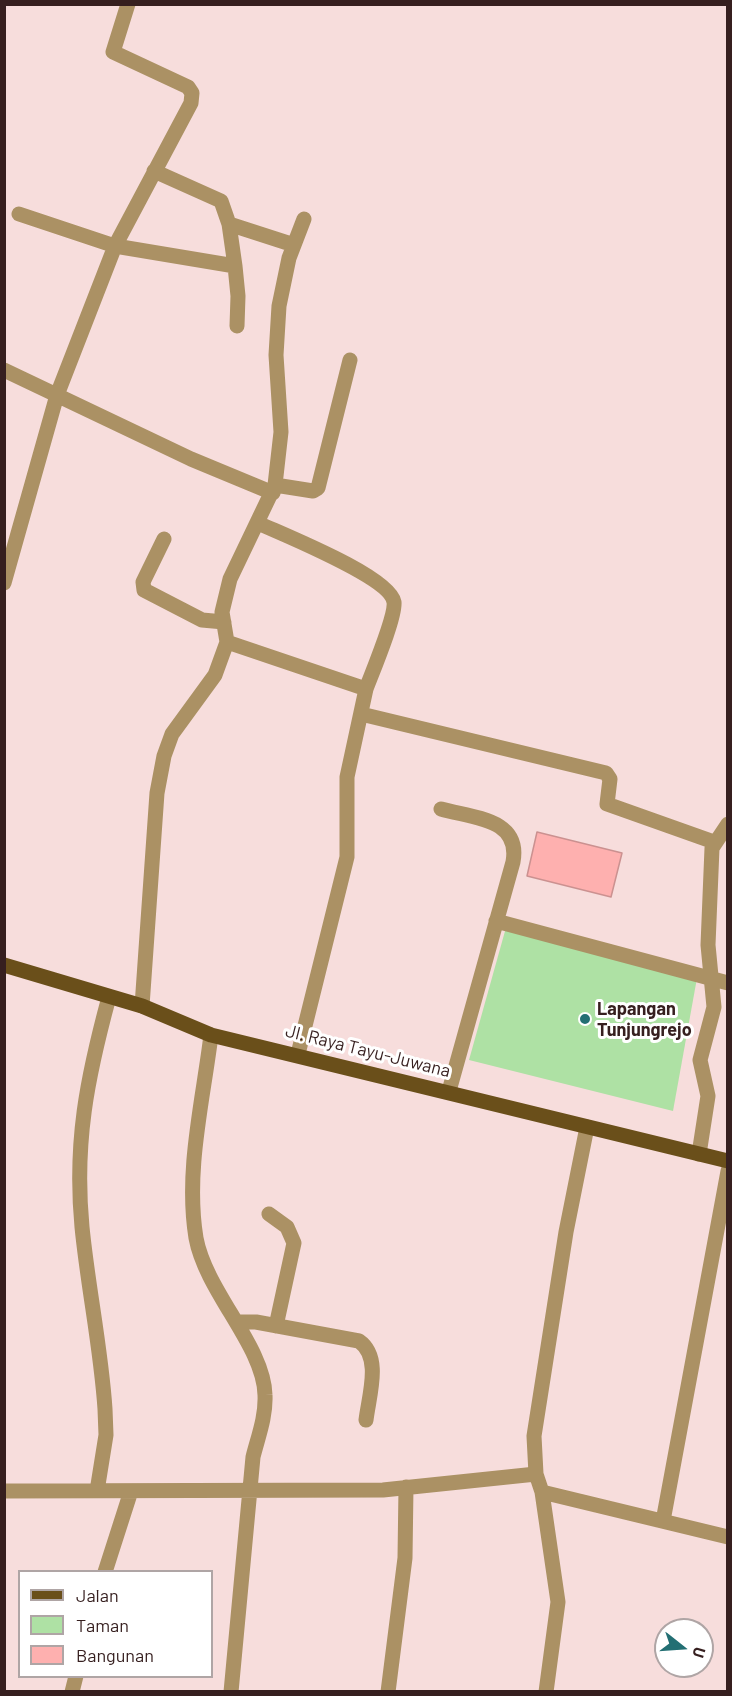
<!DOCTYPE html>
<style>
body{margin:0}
#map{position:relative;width:732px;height:1696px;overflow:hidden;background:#f7dddc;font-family:Barlow,sans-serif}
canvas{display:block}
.frame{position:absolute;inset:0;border:6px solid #361f1f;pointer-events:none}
.legend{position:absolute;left:18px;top:1570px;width:195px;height:108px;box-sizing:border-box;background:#fff;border:2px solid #afa5a5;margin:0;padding:8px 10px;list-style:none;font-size:18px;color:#361f1f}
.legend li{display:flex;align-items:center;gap:12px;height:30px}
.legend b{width:30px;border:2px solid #afa5a5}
.north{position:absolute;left:654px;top:1618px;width:60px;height:60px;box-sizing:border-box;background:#fff;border:2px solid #afa5a5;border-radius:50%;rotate:107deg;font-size:16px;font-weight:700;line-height:24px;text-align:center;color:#361f1f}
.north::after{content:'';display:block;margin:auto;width:21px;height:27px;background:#236f73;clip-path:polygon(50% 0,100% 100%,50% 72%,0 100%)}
</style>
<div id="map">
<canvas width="732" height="1696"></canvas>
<div class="frame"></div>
<ul class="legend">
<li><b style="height:8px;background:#6a4f1a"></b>Jalan</li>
<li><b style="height:16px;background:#aee1a4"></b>Taman</li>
<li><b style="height:16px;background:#feb0af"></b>Bangunan</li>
</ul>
<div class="north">U</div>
</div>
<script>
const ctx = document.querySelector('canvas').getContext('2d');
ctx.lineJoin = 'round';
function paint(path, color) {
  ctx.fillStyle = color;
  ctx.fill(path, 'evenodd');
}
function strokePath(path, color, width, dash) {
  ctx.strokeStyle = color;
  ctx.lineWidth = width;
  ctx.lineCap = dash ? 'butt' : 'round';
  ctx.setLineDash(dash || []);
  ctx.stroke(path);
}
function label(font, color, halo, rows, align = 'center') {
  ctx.font = font + ' Barlow,sans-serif';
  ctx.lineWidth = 6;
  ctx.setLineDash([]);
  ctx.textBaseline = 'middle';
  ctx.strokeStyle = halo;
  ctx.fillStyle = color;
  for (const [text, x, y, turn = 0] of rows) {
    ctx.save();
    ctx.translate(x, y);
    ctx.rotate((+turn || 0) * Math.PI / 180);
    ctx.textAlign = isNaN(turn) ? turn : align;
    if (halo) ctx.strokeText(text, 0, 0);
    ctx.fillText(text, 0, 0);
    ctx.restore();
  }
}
paint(new Path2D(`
 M507,924L697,978L673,1111L469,1060Z`), '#aee1a4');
const building = new Path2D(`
 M537,832L622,853L611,897L527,876Z`);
paint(building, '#feb0af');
strokePath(building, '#cb9190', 1.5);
strokePath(new Path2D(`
 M154,171L221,201L229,224L235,266
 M19,214L115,246L235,266L238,296L237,326
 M229,224L294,245
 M4,370L191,459L273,493
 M275,485L313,491L318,488L350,360
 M258,523C284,535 390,577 394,602C396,616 372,673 366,689
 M164,539L143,582L144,590L202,620L224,622
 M4,583L57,395L115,246L191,103L192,93L188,87L113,52L128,4
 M227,642L366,689L347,777V857L298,1054
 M361,714L606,773L610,779L607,804L714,842
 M441,809C472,818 521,818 513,862L449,1091
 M496,921L728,983
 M142,1006L157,793L164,756L172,734L215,675L227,642L222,612L230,579L275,485L281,432L276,355L279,306L289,258L304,219
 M211,1035C203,1101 185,1171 196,1238C206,1292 264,1346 265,1395C266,1417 258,1437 253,1457L231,1692
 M699,1154L708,1096L700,1060L714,1007L708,945L712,848L728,824
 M269,1214L287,1227L294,1243L276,1326
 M236,1322H256L359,1341C382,1357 369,1395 366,1420
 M4,1491L383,1490L536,1474
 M97,1491L106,1435L105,1409C101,1348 88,1288 82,1227C74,1143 87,1078 109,997
 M542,1492L728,1537
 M663,1521L728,1171
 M105,1572L131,1491
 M72,1692L76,1676
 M388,1692L405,1558L406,1487
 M546,1692L558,1602L542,1492L536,1474L534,1436L566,1232L587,1127`), '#ab9164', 15);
strokePath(new Path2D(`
 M4,965L142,1006L211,1035L728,1161`), '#6a4f1a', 15);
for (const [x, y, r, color] of [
 [585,1019,6,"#236f73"]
]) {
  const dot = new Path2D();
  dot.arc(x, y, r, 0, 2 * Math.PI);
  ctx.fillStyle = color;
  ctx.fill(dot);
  strokePath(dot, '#fff', 2);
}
label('bold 18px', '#361f1f', '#fff', [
 ["Lapangan",597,1009],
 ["Tunjungrejo",597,1030]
], 'left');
label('18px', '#361f1f', '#fff', [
 ["Jl. Raya Tayu-Juwana",368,1051,14]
]);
</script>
